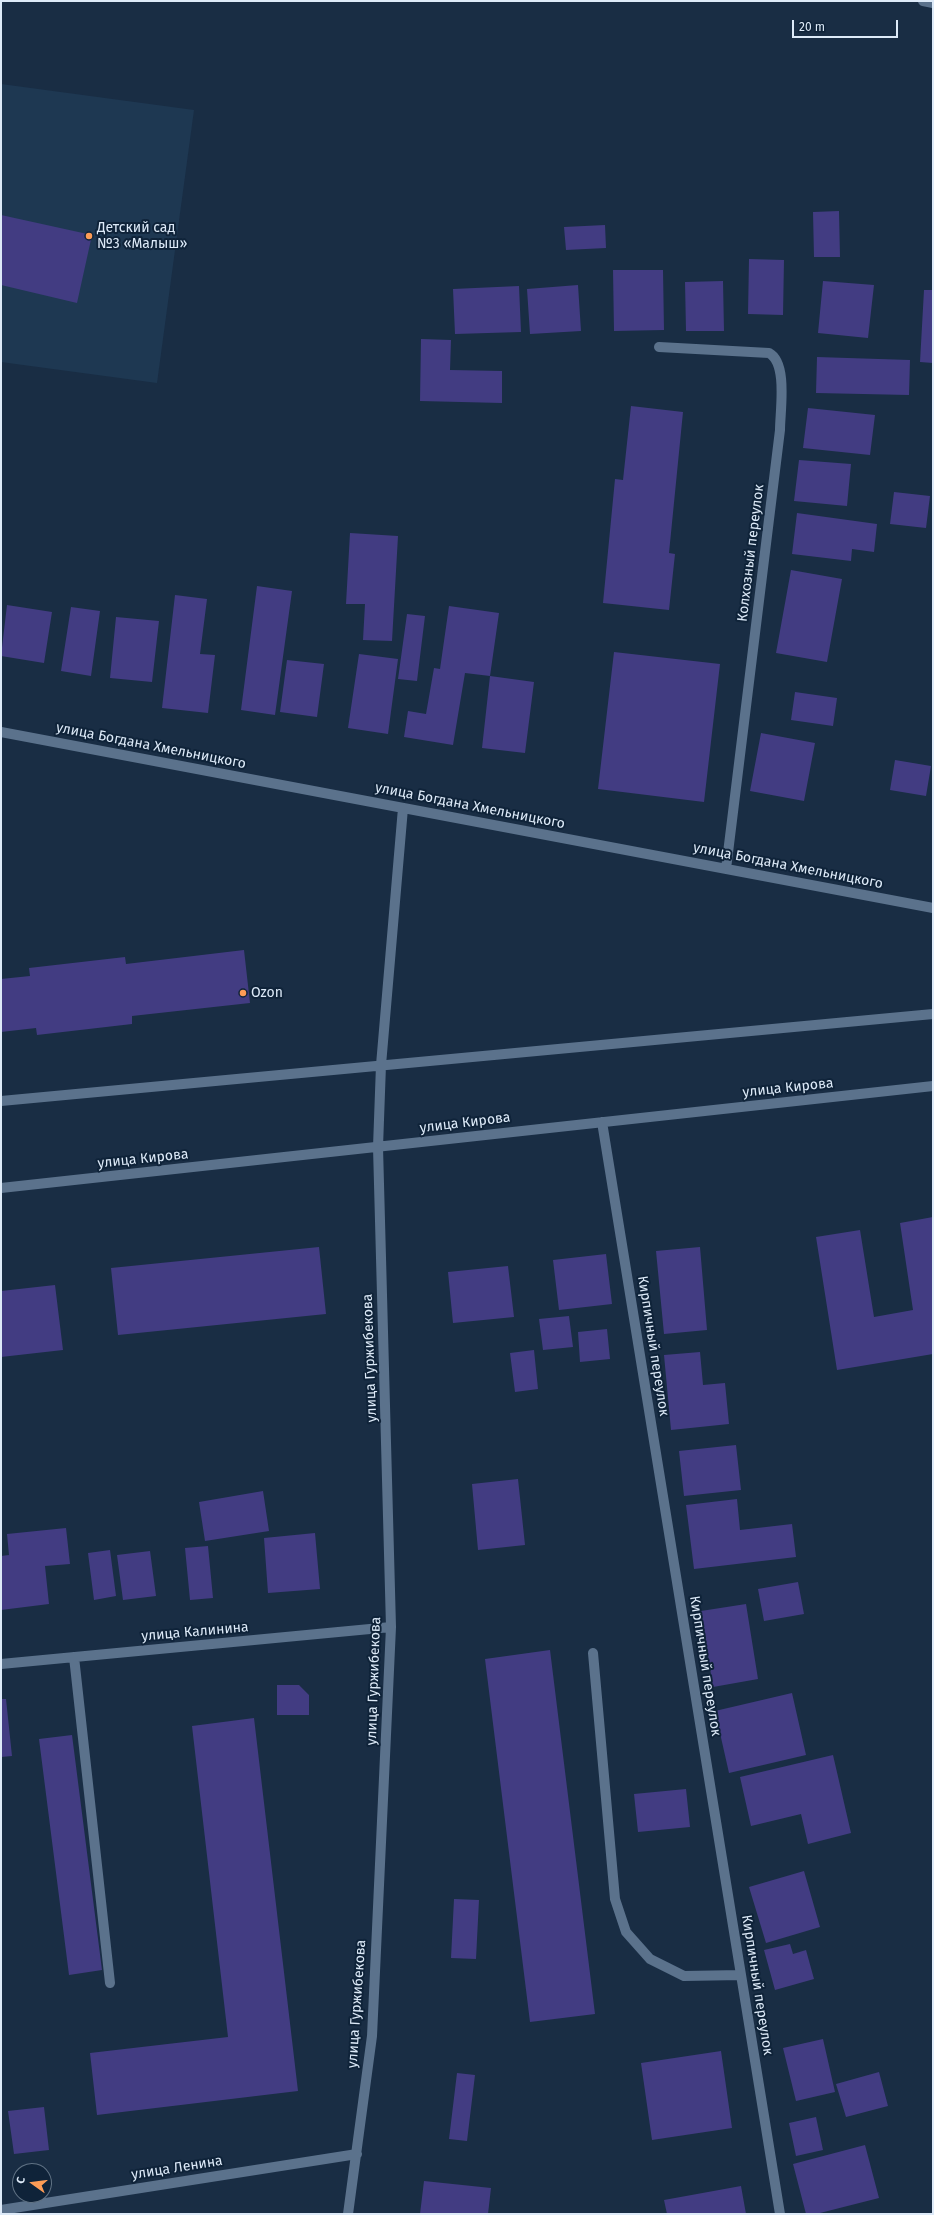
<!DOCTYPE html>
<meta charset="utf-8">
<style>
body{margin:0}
#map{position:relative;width:934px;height:2215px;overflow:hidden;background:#192d44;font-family:"Fira Sans",sans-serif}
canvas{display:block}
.frame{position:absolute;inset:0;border:2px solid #ddeaf8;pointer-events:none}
.north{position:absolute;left:12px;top:2163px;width:40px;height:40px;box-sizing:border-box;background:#0f2339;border:1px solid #617385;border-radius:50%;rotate:284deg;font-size:11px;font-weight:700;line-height:16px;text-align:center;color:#ddeaf8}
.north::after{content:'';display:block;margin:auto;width:14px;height:18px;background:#fd9c56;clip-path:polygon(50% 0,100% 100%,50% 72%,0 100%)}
.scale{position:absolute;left:792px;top:20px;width:106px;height:18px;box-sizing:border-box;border:2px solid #ddeaf8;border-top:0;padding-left:5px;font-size:12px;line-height:14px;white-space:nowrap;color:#ddeaf8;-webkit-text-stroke:3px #0f2339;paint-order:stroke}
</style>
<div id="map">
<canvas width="934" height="2215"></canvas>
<div class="frame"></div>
<div class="north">С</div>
<div class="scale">20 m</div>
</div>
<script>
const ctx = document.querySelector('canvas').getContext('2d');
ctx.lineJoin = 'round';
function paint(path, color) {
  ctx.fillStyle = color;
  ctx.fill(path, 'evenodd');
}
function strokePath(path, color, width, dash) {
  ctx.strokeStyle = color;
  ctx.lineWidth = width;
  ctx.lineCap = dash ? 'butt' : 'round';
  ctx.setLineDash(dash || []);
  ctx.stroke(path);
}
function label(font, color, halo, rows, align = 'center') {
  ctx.font = font + ' "Fira Sans",sans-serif';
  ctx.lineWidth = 4;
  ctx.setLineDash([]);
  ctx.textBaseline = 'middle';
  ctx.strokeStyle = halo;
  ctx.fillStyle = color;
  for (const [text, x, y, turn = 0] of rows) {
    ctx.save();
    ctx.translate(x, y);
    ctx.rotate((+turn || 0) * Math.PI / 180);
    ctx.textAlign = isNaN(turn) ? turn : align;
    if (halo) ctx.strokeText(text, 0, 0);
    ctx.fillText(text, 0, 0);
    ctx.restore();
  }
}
paint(new Path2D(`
 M1,84L194,110L157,383L1,362Z`), '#1e3852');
paint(new Path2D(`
 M839,211L840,257H814L813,212Z
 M1,215L92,235L77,303L1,285Z
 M605,225L606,248L566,250L564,227Z
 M749,259L784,260L783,315L748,314Z
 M613,270H663L664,330L614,331Z
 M723,281L724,331H686L685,282Z
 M823,281L874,285L868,338L818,333Z
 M578,285L581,331L530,334L527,289Z
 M519,286L521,332L455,334L453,289Z
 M924,290H933V363L920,362Z
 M421,339L451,340L450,370L502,371V403L420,401Z
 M817,357L910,360L909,395L816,393Z
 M631,406L683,412L669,553L675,554L669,610L603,603L615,479L623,480Z
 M808,408L875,415L870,455L803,448Z
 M799,460L851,464L847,506L794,501Z
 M894,492L930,496L926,528L890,524Z
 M797,513L877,524L874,552L852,549L851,561L792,554Z
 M350,533L398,536L392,641L363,640L365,604H346Z
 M791,570L842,579L827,662L776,653Z
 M257,586L292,591L275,715L241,710Z
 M175,595L207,599L200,654L215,655L208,713L162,708Z
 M7,605L52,612L44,663L1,656Z
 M449,606L499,613L490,676L465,673L453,745L404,737L408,711L426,714L434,668L440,669Z
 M71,607L100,611L91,676L61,671Z
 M407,614L425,616L417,681L398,679Z
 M116,617L159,621L152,682L110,678Z
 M614,652L720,664L704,802L598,789Z
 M359,654L398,659L388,734L348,728Z
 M287,660L324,664L317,717L280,712Z
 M490,676L534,682L525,753L482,748Z
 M795,692L837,698L833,726L791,720Z
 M761,733L815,743L804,801L750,791Z
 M895,760L931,766L926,796L890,790Z
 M244,950L250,1003L132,1016V1024L37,1035L36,1028L1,1032V979L30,976L29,968L125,957L126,964Z
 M933,1217V1354L837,1370L816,1237L860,1230L874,1317L913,1310L900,1223Z
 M319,1247L326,1314L118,1335L111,1268Z
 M700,1247L707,1330L664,1334L656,1251Z
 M606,1254L612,1304L559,1310L553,1260Z
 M508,1266L514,1317L453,1323L448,1272Z
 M55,1285L63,1350L1,1357V1291Z
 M569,1316L573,1347L543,1350L539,1319Z
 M607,1329L610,1359L580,1362L578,1332Z
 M534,1350L538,1389L515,1392L510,1353Z
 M700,1352L703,1385L725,1383L729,1424L671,1430L664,1355Z
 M736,1445L741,1490L684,1496L679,1451Z
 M518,1479L525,1545L478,1550L472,1484Z
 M263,1491L269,1531L205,1541L199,1502Z
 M737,1499L740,1530L792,1524L796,1557L694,1569L686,1505Z
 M66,1528L70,1564L45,1566L49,1604L1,1610V1556L9,1555L7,1534Z
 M315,1533L320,1589L268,1593L264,1538Z
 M208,1546L213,1598L190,1600L185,1548Z
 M110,1550L116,1596L94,1600L88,1553Z
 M150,1551L156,1596L123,1600L117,1555Z
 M798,1582L804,1614L764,1621L758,1589Z
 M746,1604L758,1679L713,1687L701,1611Z
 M550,1650L595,2014L530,2022L485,1659Z
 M277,1685H299L309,1695V1715H277Z
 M792,1693L806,1755L729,1773L715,1711Z
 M1,1699H6L12,1756L1,1757Z
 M254,1718L298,2091L97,2115L90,2053L228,2037L192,1726Z
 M72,1735L102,1970L69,1975L39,1739Z
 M833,1755L851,1833L808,1844L801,1814L751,1826L740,1777Z
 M686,1789L690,1827L638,1832L634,1794Z
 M804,1871L820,1927L766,1943L749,1887Z
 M454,1899L479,1900L476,1959L451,1958Z
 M790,1944L793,1954L806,1950L814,1979L775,1990L764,1950Z
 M823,2039L835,2092L796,2101L783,2048Z
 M721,2051L732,2128L652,2140L641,2063Z
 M879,2072L888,2106L846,2117L836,2084Z
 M457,2073L475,2075L467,2141L449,2139Z
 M44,2107L49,2150L14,2154L8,2111Z
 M816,2117L823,2150L796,2156L789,2123Z
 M865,2145L879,2198L816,2214H806L793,2164Z
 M424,2181L491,2188L488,2214H420Z
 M741,2186L746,2214H667L664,2200Z`), '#423c82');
strokePath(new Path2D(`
 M923,1L933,3
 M659,347L769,353C788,363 780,411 780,430L726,869
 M1,732L933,908
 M1,1101L933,1014
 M602,1122L780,2214
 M1,1188L933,1086
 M593,1653L615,1899L626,1932L650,1959L684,1976L741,1975
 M74,1657L110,1983
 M1,1664L391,1627
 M1,2210L357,2154
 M348,2214L372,2036L391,1627L378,1147L381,1065L403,808`), '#5b728c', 10);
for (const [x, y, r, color] of [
 [89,236,4,"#fd9c56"],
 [243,993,4,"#fd9c56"]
]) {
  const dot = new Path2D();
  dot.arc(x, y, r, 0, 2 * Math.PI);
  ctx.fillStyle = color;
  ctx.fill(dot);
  strokePath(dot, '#0f2339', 1.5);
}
label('14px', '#ddeaf8', '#0f2339', [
 ["Детский сад",97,228],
 ["№3 «Малыш»",97,244],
 ["Ozon",251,993]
], 'left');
label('14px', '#ddeaf8', '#0f2339', [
 ["Колхозный переулок",751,553,-83],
 ["улица Богдана Хмельницкого",151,746,11],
 ["улица Богдана Хмельницкого",470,806,11],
 ["улица Богдана Хмельницкого",788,866,11],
 ["улица Кирова",788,1088,-6],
 ["улица Кирова",465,1123,-7],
 ["улица Кирова",143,1159,-6],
 ["Кирпичный переулок",653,1346,81],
 ["улица Гуржибекова",370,1358,-92],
 ["улица Калинина",195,1632,-5],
 ["Кирпичный переулок",705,1666,81],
 ["улица Гуржибекова",374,1681,-88],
 ["Кирпичный переулок",757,1985,81],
 ["улица Гуржибекова",357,2004,-86],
 ["улица Ленина",177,2168,-9]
]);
</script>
